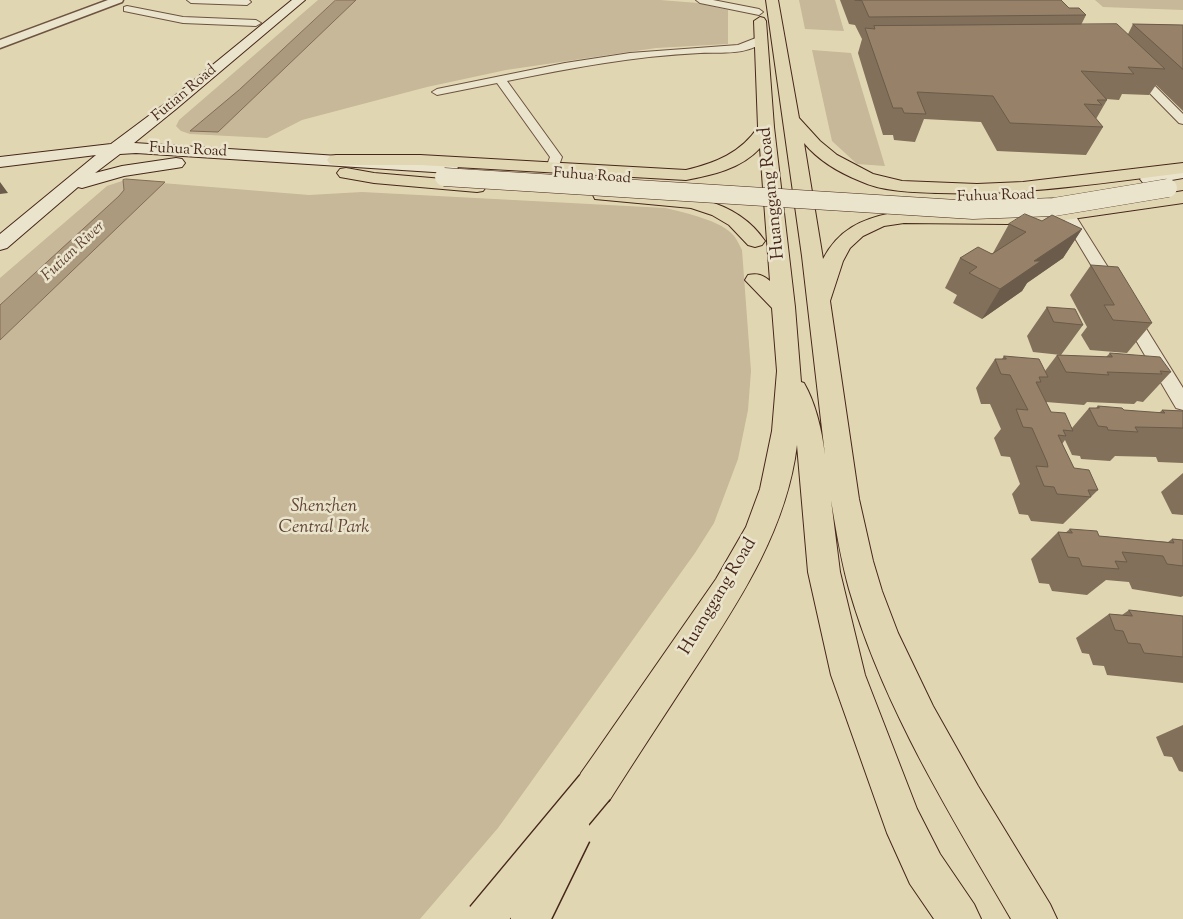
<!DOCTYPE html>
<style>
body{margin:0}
canvas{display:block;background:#e0d6b2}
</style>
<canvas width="1183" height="919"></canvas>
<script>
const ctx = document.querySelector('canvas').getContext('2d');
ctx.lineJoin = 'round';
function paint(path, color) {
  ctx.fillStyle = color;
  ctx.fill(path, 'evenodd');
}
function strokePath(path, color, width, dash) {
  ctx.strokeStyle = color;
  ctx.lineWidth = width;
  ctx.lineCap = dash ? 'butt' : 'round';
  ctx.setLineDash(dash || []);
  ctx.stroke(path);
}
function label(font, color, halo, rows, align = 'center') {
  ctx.font = font + ' "Sorts Mill Goudy",serif';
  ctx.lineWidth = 5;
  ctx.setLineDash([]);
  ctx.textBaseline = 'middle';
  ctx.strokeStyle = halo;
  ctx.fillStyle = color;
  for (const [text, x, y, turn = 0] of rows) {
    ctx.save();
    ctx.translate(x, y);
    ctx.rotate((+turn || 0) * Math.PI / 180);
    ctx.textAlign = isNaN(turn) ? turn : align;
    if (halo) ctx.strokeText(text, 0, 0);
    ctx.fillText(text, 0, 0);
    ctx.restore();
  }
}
paint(new Path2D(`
 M318,0H660L698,3L728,10V44L656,48L506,70L427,87L302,120L267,138L190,134L181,131L176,126L179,120Z
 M799,0H835L844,31L805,29Z
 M1095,0H1183V10L1103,7Z
 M812,50L851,53L885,166L857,164L832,141Z
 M125,180L309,195L362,192L665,208C683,212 723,221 734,236C737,240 740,246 742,250L751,371L748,410L738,459L714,523L695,553L498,828L420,919H0V278L107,186Z`), '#c6b898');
const water = new Path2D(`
 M336,0H356L218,132L190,131L239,90Z
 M126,179L165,182L0,340V305L119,196L124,190L123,180Z`);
paint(water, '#ac9a7e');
strokePath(water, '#846c56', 1);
const minor = new Path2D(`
 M187,0H249L251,2L247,5L191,3Z
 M696,0H713L759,9L763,12L759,15L700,3Z
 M127,6L183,17L256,20L261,23L256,26L183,23L124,11V7Z
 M761,36L766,39C750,56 721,52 700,53C635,56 571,68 507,81L562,157L557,171L552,172L546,168L550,157L497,83L437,95L432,92L437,89L565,63L630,53L738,45Z
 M1134,68L1138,69L1183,114V124L1179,123L1130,73L1129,71Z
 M1068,211L1075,215L1121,288L1119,291H1107L1105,288L1061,215Z
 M1128,308L1134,309L1183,388V410L1176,408L1120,313L1122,309Z`);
const tertiary = new Path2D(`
 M108,0H123L122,2L0,48V40Z`);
const secondary = new Path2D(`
 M292,0H305L176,109L134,143L449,163L455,164L458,168L455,172L449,173L136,153L120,154L95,173L122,166L176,158L182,159L185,163L182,167L176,168L124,176L82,188L78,187L7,248L0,250V234L96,155L0,167V157L111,144L166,103Z
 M1183,168V178L1149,184L1143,183L1140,179L1143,175Z`);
const trunk = new Path2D(`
 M766,0H778L799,118L820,141L837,155L873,174L902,181L977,184L1023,182L1183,163V173C1101,183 1020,196 938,193C912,192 884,192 860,181C840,173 818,160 804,143L823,259C838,230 861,219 892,213L1040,211L1094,206L1183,191V203L1058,221L1008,224L904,223L884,226L863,236L850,248L843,261L830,301L859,499L873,561L882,591L898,633L933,706L978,786L1050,904L1057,919H1011C950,814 883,707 849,589C841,560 836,530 831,500L840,572L865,675L917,809L940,854L974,904L981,919H934L910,884L887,833L831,675L808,572L797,445C787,527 742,597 698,664C668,710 638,755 609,801L595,806L581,801L576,787L581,773L593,756L716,579L746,527L760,489L772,431L777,371L772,308L745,280L748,275C758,273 763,275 770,281L760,148C741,169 712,175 686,180L420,165H336L330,164L327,160L330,156L336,155H420L686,170C715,163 741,153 758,127L754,21L760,17L764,18L766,21L774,127L795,307L801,382L804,383C816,404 822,431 825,455L802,256Z
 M346,168L374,173L477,182L483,183L486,187L483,191L477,192L374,183L340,177L337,173L340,169Z
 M602,189C659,194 729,188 765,241L762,245L755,247L748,245L729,225L712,215L691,208L595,199L593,195L595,191Z`);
strokePath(minor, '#6d5340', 2);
strokePath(tertiary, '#6d5340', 3);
strokePath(secondary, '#47271a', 2);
strokePath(trunk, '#47271a', 2);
paint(minor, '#ebe4cd');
paint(tertiary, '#ebe4cd');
paint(secondary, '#ebe4cd');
paint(trunk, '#e0d6b2');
const secondaryBridge = new Path2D(`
 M444,177L973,210L1054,207L1168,188`);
const trunkBridge = new Path2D(`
 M485,919L595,787
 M530,919L572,833`);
strokePath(secondaryBridge, '#47271a', 19, []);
strokePath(trunkBridge, '#47271a', 41, []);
strokePath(secondaryBridge, '#ebe4cd', 18);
strokePath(trunkBridge, '#e0d6b2', 38);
paint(new Path2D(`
 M840,0H1061L1069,8L1086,15L1081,25L1128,34L1133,24L1183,25V111L1156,85L1149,95L1122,94L1119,100L1106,99L1107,100L1096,119L1103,127L1086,155L997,151L981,122L924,119L915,142L894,140L893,135H883L858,53L862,39L855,25L849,24Z
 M1042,221L1082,229L1063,258L1027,283L1022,291L982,319L953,303L957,295L945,288L960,258L993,253L1009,224Z
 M1091,265L1152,323L1127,353L1090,350L1081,335L1087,327L1070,295Z
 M1047,307L1083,325L1061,355L1033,352L1027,336Z
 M1110,353L1171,372L1143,402L1137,401L1134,404L1087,402L1084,405L1046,402L1051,412L1072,428L1089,408H1096L1098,406L1124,410L1159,413L1162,410L1183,411V463L1158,462L1156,457L1115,456L1110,461L1081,459L1080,456L1072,455L1065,440L1062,444L1074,468L1098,490L1063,524L1031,521L1028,515L1019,514L1012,494L1020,484L1010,457L1001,456L994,438L1001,429L990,404H981L976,388L995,359H1002L1004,356L1045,371L1057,355L1106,357Z
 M1183,473V515L1172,514L1161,492Z
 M1070,529L1099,536L1168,542L1172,539L1183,540V596L1181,597L1132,589L1129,582L1106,580L1087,595L1052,591L1049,584L1039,583L1031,559L1058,532L1065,533Z
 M1129,610L1183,616V683L1107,675L1104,666L1093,665L1089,654L1082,653L1076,638L1109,614L1122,615Z
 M1183,725V772L1179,771L1172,757L1164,756L1156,737Z`), '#82705a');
paint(new Path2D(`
 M0,182L8,193L0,194Z
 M1082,229L1063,258L1027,283L1022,291L982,319L1000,289L1034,261Z`), '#6a5b4a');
const building = new Path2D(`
 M855,0H1061L1069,8H1079L1086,15L869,17L862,1Z
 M1117,24L1165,69L1128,67L1134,74L1081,71L1107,100H1097L1102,105L1084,104L1103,127L1010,123L993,96L917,92L926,114L904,113L902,108H893L865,28L875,29L874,26Z
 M1133,24L1183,25V69Z
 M1025,214L1042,221L1052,215L1082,229L1034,261H1041L1000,289L969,273L977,267L960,258L978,247L992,254L1026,232L1009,224Z
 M1091,265L1118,267L1152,323L1113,320L1104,305H1114Z
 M1047,307L1075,309L1083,325L1054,322Z
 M1110,353L1160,357L1171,372L1160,371L1162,374L1107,372L1109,375L1066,372L1057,355L1112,357Z
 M1004,356L1039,359L1048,377H1039L1041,382H1036L1051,412L1065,413L1073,431L1063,430L1066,436L1058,435L1074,468L1089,470L1098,490H1088L1091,497L1057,494L1054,487L1044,486L1036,466L1048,467L1047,462L1032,428L1023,427L1016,409L1028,410L1010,375L1001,374L995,359H1006Z
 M1098,406L1122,408L1124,410L1165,413L1162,410L1183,411V428L1135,427L1138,432L1108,430L1107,427L1098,426L1089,408H1099Z
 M1070,529L1097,531L1099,536L1174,543L1172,539L1183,540V566L1167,564L1163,556L1122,552L1127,562L1115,561L1119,569L1082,566L1079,558L1068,557L1058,532L1072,533Z
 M1129,610L1183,616V657L1144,653L1140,644L1128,643L1123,631L1115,630L1109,614L1132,616Z`);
paint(building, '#978269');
strokePath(building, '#6a5b4a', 1);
label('15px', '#47271a', '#ebe4cd', [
 ["Futian Road",185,94,-40],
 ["Fuhua Road",188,151,3],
 ["Fuhua Road",592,177,4],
 ["Fuhua Road",996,197,-2]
]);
label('italic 16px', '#604433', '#ebe4cd', [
 ["Futian River",74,252,-43]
]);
label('18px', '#47271a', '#ebe4cd', [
 ["Huanggang Road",773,193,-96],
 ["Huanggang Road",719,597,-59]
]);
label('italic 18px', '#604433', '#ebe4cd', [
 ["Shenzhen",324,508],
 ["Central Park",324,529]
]);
</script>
